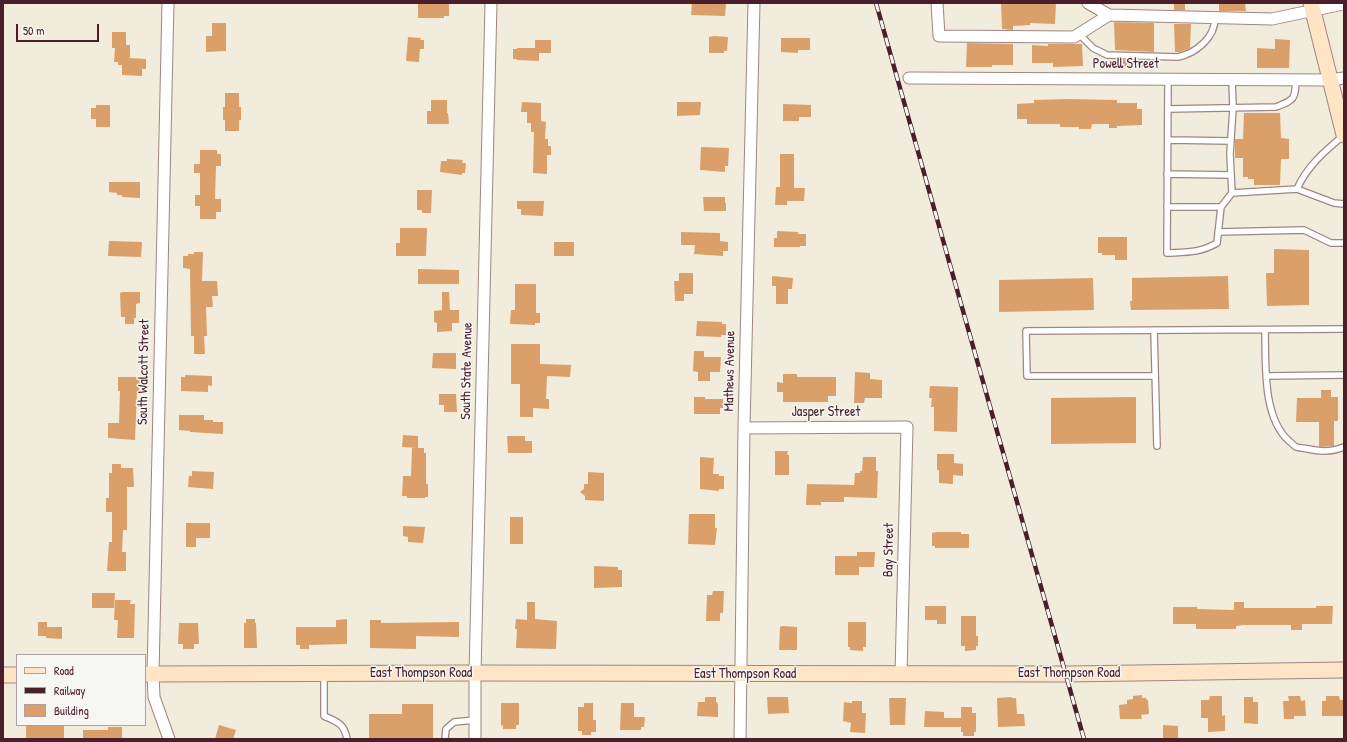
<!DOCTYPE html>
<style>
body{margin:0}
#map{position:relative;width:1347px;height:742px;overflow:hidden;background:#f1ecdb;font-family:"Patrick Hand",sans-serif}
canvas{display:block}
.frame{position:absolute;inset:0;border:4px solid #4a1f2b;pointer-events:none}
.legend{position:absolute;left:16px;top:654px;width:130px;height:72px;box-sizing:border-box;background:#f6f6f2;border:1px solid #b1a0a2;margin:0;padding:5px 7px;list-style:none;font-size:12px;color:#4a1f2b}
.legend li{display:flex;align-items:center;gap:8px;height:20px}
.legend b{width:20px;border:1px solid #b1a0a2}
.scale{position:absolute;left:16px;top:24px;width:83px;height:18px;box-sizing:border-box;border:2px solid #4a1f2b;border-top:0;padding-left:5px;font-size:12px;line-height:14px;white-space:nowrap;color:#4a1f2b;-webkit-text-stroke:3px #f6f6f2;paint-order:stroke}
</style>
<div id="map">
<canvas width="1347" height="742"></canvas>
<div class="frame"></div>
<ul class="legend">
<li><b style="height:5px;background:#ffe4c6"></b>Road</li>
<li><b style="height:5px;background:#4a1f2b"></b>Railway</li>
<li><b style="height:11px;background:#dba069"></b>Building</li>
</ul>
<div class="scale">50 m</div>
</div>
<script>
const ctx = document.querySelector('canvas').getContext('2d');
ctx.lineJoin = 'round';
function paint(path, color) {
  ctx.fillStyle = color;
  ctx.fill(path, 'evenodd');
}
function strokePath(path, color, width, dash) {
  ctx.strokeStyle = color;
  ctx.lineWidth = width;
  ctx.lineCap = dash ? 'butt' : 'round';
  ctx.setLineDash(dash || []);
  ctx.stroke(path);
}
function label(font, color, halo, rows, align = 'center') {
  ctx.font = font + ' "Patrick Hand",sans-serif';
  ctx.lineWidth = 3;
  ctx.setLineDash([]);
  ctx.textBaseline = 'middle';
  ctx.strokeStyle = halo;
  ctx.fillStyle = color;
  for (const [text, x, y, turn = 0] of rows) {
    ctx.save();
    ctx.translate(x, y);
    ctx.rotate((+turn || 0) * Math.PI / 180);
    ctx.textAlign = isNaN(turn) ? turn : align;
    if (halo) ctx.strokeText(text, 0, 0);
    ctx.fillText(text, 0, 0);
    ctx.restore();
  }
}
paint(new Path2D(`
 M418,3H449V16H444V18H418Z
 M692,3H726L725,16L691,15Z
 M1001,3H1056L1055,24L1030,23V25L1013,26V30L1002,29Z
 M1174,3H1185V10H1174Z
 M1219,3H1245L1246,11H1219Z
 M1114,22L1154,23V52L1115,50Z
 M212,23H226V51L206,52V36H212Z
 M1174,24H1191L1190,48L1180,52H1175Z
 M112,32H126V45H130V58L146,59V69H142V76L122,75V65H118V62H114L115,48H112Z
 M714,36L728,37L727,51H724V53H709V37Z
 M408,37L421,38L420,40H424V49H420L419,62L406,61Z
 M781,38H810V50H798V53L781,52Z
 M1275,39L1290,40L1289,68H1257V48L1275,49Z
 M535,40H551V53H539V61L517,60V59H513V49H517V48H535Z
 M967,43L1013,44V65H992V67H966Z
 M1048,44H1082L1083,66L1053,67V63H1032V45L1048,46Z
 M1123,60L1154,61V67H1123Z
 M225,93H239V107H241V120H239V131H225V120H223V107H225Z
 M1067,99L1117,100V103H1137V109H1142V125L1117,126V128H1109V124H1092L1091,129H1079V127H1060V124H1027V119H1017V104L1034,103V100Z
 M431,100H447V113H448L449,124H427V111H431Z
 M522,102L541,103V121L546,122L545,139H548V146H551V155H547V174L533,173L534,132H531V123H527V112H521Z
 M677,102H701L700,115L677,116Z
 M783,104L811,105V117H799V121H783Z
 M96,105H110V127H96V119H91V108H96Z
 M1244,113H1280L1281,138L1289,139V159H1281L1280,185H1254V179H1248V177H1243V158H1235V139H1243Z
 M701,147L729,148L728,166H725V172L700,170Z
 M200,150H217V154H221V166H216L215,199H221V212H216V219H200V206H195V195H200V173H194V164H200Z
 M780,154H794V188H805L804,201H787V205H775L776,187H780Z
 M447,159L463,160L462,163H466L465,173H462V175L440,172L441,161H447Z
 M109,182H140V198L122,197V195H117V193L109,192Z
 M417,190H432L431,213H422V210H417Z
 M703,197H725V203H726V211H704Z
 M517,201H544L543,216L521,215V209H517Z
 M400,228H427L426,256H396V243H400Z
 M777,231L798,232V234H806V246H800V247H774V238H777Z
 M681,232L720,233V241L728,242V251H723V256L694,254L695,245H681Z
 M1098,237H1127V260H1115V255H1102V253H1098Z
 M109,241L142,242L141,257L108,256Z
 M554,242H574V256H554Z
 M1274,249L1309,250V305L1267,306L1266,273H1274Z
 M194,252H203L202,281H217L218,296H212L213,307H206L207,336H204L205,354H194V336H191L190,269L183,268V256H188V254H194Z
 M418,269L459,270V284H418Z
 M679,273H693V294H684V301H675L674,281H679Z
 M772,276L793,278L792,289H788V304H776V286H772Z
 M1228,276L1229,309L1131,310L1130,301H1132V278Z
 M1093,278L1094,310L999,312V280Z
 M515,284H536V313H540V323H535V325L510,324L511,310H515Z
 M122,292H140V303L136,304V318H134V324H125V317H121L120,293Z
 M442,292H449L450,310H459V323H452V331L437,332V323L434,322V311L442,310Z
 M697,321L722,322V324H726V335H721V337L696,336Z
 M511,344H540V364L571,365L570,377L547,376L546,399H549V409L533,408V417H520V384H511Z
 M694,351H704V357H721L720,372H710V381H698V372L693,371Z
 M433,353H456V369L432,368Z
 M855,372L870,373V379L882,380V398H865L864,403H854Z
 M783,374H797V377H836V396H828V402H783V392H777V382L783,383Z
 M185,375L212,376V386L208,385V392L181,391V377H185Z
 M118,377H140L139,392H137L135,440L108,438V423H119L120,391H118Z
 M930,386L958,387L957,432L934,431V407H931L932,398H929Z
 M1321,390H1331V397H1338V421H1334V446L1319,447V422H1296L1297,398H1321Z
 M439,394H456L457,412H444V405H439Z
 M694,397H705V399H723V408H720V414H694Z
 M1136,397V443L1051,444V398Z
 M179,415H204V420H213V422H223V434L190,432V431L179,430Z
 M403,435L418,436V448L402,447Z
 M507,436H525V441H532V453H508Z
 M412,448H424V453H426V484H428V497H425V498H407V496H402L403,476H411Z
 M775,451H788L787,455H789V475H775Z
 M937,454H954V463L963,464V476L953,475V484L939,483V470H937Z
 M700,457L714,458L713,474H719V476H724V489H719V491L700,489Z
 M863,457H876V471H878L877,498L844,497V502H821V505H806L807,484L854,485L855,473H860V471H862Z
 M112,464H121V468H133L134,487H127V530H123L122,552H126V571H107L109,542H112V512H106V498H109V473H112Z
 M192,471L214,472L213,489L188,487L189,476H192Z
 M588,472L604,473V501L585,500V496L580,492L584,489V484H588Z
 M689,514H715V528H717L715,545L688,544Z
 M510,517H523V544H510Z
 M186,523H210V538H196V547H186Z
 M403,526L425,527L423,543L408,542V537L403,536Z
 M936,532H961V534H969V548H935V546H932V533Z
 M857,552H875L874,567H859V575H835V556H857Z
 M594,566L618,567V570H622V587L594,588Z
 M713,591H724L723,613H720V621H706L707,595H712Z
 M92,593H115L114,608H92Z
 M115,600H131L130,604H135L134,638H117L118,620H114Z
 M527,602H535V619L557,621L556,649L516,648L517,629H515L516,619L527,620Z
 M1234,602H1244V608H1316V606H1333L1332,624H1302V630H1291V625H1244L1236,626V629H1196V624H1173V607H1197V609L1234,610Z
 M925,606H946V624H937V620H925Z
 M961,616H976V636H978V646H976V650L965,651V646H961Z
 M246,619H255V623H256L257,648H244V623H246Z
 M347,619V644L309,645V649H300V645H296V627H336V620Z
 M370,620H381V623L459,622V637L416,636V649L370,648Z
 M38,622H47V627H62V639L46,638V636H38Z
 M848,622H866V647H863V651L850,650V647H848Z
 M179,623H198L199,644H194V649H183V644H178Z
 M782,626L797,627V650H779L780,627Z
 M1142,695V698H1146L1147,700H1148L1149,714L1141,715L1142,719H1120L1119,705L1127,704V700L1133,699V696Z
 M1210,696H1222V716L1225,715V731L1208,732V718H1201V700H1209Z
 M1288,696H1300L1301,701L1305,700L1306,716H1294V719H1284L1283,701H1289Z
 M1326,696H1339L1340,700H1343V716H1322V701H1326Z
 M705,697H716V702H717L718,705V717L697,716L698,702H705Z
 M767,697H788L789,713L768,714Z
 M1012,697V698H1016L1017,714H1024L1025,726L998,727L997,698Z
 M1244,697H1253V702H1258V724L1244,723Z
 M889,698H906L905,725H890Z
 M852,701H862V713H866L865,733L850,732L851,723L843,721L844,702L852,703Z
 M501,703H519V725H516V729H503V726L501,725Z
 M584,703H593V720H596V732H591V735H582V731H578V707H584Z
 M621,703H634V717H645L644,727H641V730H620Z
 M402,704H433V739H369V714H402Z
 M961,707H972V713H976V732H974V736H963V732H961V727H924L925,711L944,712V718H961Z
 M219,725L236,730L233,739H215Z
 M1163,725L1178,726V739H1163Z
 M26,726H64V739H26Z
 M108,727H122V739H83V730H108Z`), '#dba069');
const service = new Path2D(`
 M1079,34L1093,48L1107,55L1178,57C1196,53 1215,38 1215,18
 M1168,79L1167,253C1187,252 1200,253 1217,243L1221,207L1232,193L1297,189L1334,203L1344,204
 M1232,79L1233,108L1230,154L1232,193
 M1168,109L1276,107C1295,100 1295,99 1296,79
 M1168,140L1231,141
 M1167,174L1231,175
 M1297,189C1307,166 1325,151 1344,135
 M1167,207H1221
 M1218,232L1304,230L1331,243H1344
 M1154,330L1157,446
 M1265,330C1266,363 1262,417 1289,441C1291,442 1294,446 1296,447C1299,448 1304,448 1308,449C1321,452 1332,452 1344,447
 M1155,376H1027L1026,331L1344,329
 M1267,376L1344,375
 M324,674V716C337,722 344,723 347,739
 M445,739L446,729L454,722L475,720`);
const minor = new Path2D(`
 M168,3L153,674L154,697L169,739
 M937,3L939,36L1074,37L1109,15
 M1088,3L1109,15L1272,19L1343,4
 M909,78L1330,80L1344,78
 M744,428L907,427L901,674
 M475,739V673L491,3
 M740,739L744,428L754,3`);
const secondary = new Path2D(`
 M1311,3L1344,135
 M145,674L475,673L1066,674L1344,670
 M3,675H17`);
strokePath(service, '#9e8683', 8);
strokePath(minor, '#9e8683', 13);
strokePath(secondary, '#9e8683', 17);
strokePath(service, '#fff', 5.5);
strokePath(minor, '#fff', 11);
strokePath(secondary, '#ffe4c6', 15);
const rail = new Path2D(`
 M876,3L1084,739`);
strokePath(rail, '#4a1f2b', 4.5);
strokePath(rail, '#f6f6f2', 3, [9]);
label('14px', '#4a1f2b', '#f6f6f2', [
 ["Powell Street",1126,64],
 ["South State Avenue",467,371,-89],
 ["Mathews Avenue",730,371,-89],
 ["South Walcott Street",144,372,-89],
 ["Jasper Street",826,412],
 ["Bay Street",889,550,-89],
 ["East Thompson Road",421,673],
 ["East Thompson Road",1069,673],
 ["East Thompson Road",745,674]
]);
</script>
